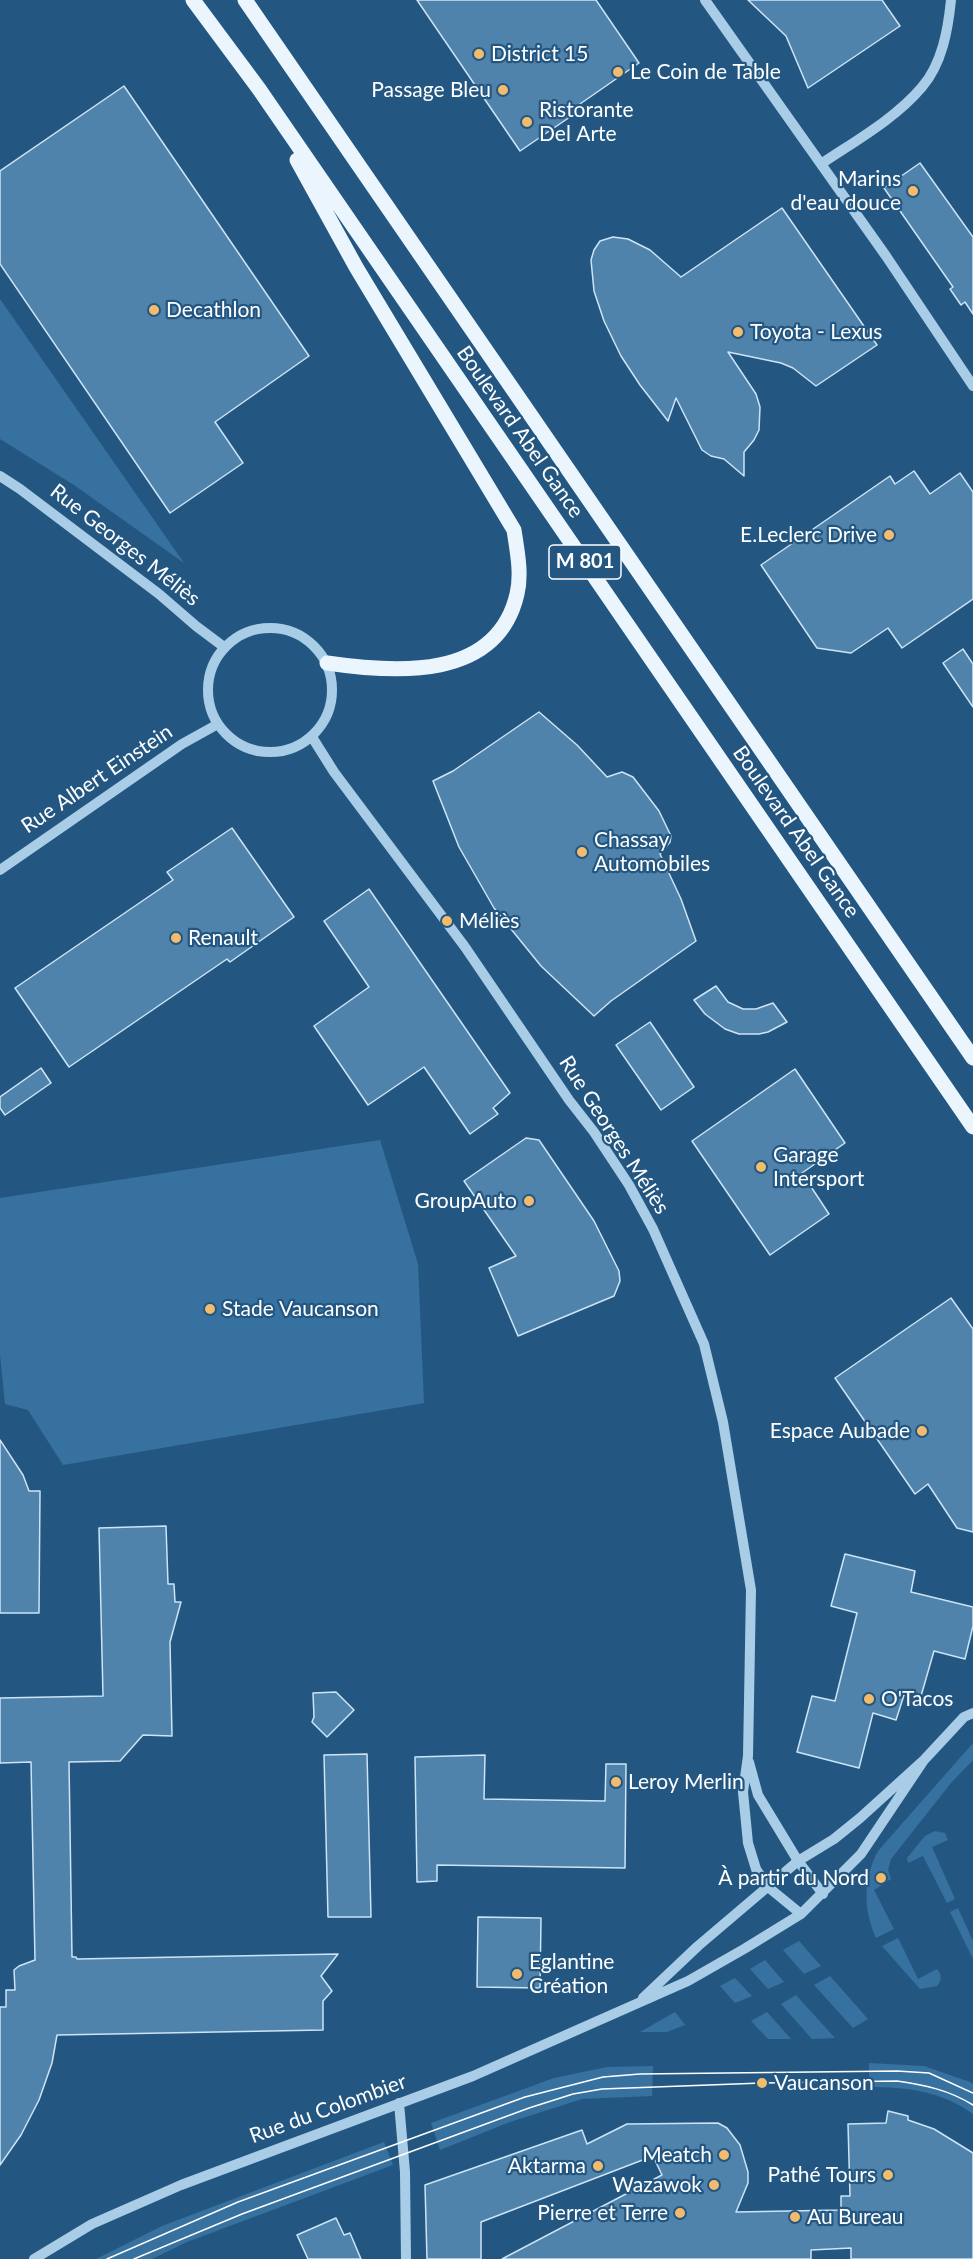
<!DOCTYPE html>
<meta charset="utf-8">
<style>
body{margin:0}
canvas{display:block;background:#235781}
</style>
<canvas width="973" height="2259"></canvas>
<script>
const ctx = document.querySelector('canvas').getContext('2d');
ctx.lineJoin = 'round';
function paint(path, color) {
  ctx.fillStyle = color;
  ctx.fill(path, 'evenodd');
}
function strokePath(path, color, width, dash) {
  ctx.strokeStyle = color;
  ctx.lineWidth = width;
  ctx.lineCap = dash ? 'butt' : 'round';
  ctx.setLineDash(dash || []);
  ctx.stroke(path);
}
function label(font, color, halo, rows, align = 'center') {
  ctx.font = font + ' Lato,sans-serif';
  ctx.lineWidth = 4.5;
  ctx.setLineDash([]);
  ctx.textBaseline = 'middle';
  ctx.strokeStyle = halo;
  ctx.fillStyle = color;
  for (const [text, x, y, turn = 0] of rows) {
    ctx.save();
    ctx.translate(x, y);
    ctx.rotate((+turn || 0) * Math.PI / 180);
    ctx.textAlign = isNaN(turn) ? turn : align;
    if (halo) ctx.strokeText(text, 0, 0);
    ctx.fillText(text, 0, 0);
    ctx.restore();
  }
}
paint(new Path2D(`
 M0,299L184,563L74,485L0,439Z
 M380,1140L418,1264L424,1403L63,1465L28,1410L5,1404L0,1355V1198Z
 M973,1743V1760L951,1783L891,1859L888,1870L891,1879L874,1890L894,1929L876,1938C863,1909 863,1879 878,1851Z
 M935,1831L945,1833L948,1840L932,1847L955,1899L947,1903L923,1856L908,1863L907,1858L925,1836Z
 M958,1908L973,1941V1959L950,1912Z
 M898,1938L918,1979L937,1969C942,1975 942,1980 937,1986L920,1989L882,1946Z
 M799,1941L821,1966L804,1974L783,1950Z
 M765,1960L784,1982L768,1989L750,1969Z
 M830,1976L868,2019L853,2028L814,1985Z
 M735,1978L752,1996L735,2003L720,1986Z
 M796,1995L835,2038L812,2039L781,2004Z
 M675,2012L685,2025L667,2032H640Z
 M767,2012L791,2039H768L751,2021Z
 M869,2063L924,2066L970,2082L973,2084V2114C941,2091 907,2087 869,2087Z
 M653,2066L652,2096L582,2099L510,2122L440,2150L431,2123L554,2078L607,2067Z
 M384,2142L393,2165L187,2242L152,2259H96L162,2226Z`), '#37719f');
const building = new Path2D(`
 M417,0H596L639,63L567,113L570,117L520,151Z
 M748,0H882L900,26L808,88L786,36Z
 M124,86L309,356L215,422L243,463L170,513L0,264V171Z
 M920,163L973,237V314L965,302L961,305L950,289L953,287L884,188Z
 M782,208L877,345L816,386L793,368L781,363L728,352L756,394L760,407L759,430L754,440L744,452V476L724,459L711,456L702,450L676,398L668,421L640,385L621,356L604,321L594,291L591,260L594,250L600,241L613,237L628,239L650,250L681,277Z
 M914,471L930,494L960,473L973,492V599L902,648L888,628L851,653L817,648L761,565L890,476L895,484Z
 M963,649L973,664V707L943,663Z
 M539,712L577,745L607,777L622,772L633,777L659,811L671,836L670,842L660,854L681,899L696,941L611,1001L594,1016L541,966L494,908L459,847L433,781L453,771Z
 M232,828L294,917L230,962L227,959L69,1067L15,988L173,880L167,872Z
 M369,889L510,1093L493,1108L498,1114L470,1134L424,1067L368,1105L314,1026L369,987L324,921Z
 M716,986L728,1002L743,1009H756L773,1003L787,1022L768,1032L759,1034H739L725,1029L705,1014L694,1000Z
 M650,1022L694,1087L661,1110L616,1045Z
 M41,1068L51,1083L5,1115L0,1108V1097Z
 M795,1069L845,1143L802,1173L829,1214L770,1255L692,1141Z
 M526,1138L539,1140L594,1221L619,1271L620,1281L614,1296L518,1336L489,1268L516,1256L464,1181Z
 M951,1298L973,1329V1532L957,1528L928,1484L915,1494L835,1378Z
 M0,1440L23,1475L29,1491H40L39,1613H0Z
 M166,1526L168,1584H174L175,1602H181L170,1642L172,1736L143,1735L120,1761L69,1762L72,1957H76L77,1959L338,1954L321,1976L332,1991L323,2001V2030L57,2035L52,2063L39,2100L21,2135L0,2165V2007H6V1990H15L14,1970L19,1966L35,1960L31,1762L0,1763V1698L103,1696L99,1528Z
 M845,1554L915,1571L911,1592L973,1607V1626L965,1659L934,1651L921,1696L905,1692L896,1720L873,1713L859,1768L797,1752L812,1696L835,1701L857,1613L831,1606Z
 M336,1692L354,1710L327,1737L312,1722L314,1717L313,1693Z
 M367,1754L371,1917H328L324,1755Z
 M485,1755L484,1799L605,1801L606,1764H626L625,1868L437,1865V1881L417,1882L415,1757Z
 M478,1917L541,1918L540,1988L477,1987Z
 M888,2111L908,2116V2120L934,2129L973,2153V2259H851V2248L811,2250V2259H502L662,2175L653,2156L481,2222V2259H427L425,2185L582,2130L587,2144L627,2124L718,2123L727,2128L740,2145L748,2172V2183L736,2212L841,2210V2196H850L848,2124L886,2123Z
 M336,2218L344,2235L350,2233L361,2259H308L297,2235Z`);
paint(building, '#4f83ac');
strokePath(building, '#cde4f6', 1.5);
strokePath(new Path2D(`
 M705,0L886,256L973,386
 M821,164C855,141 895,119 922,87C942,64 948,30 951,0
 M0,476L20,489L159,594L196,626L224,647
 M208 690a62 62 0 1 1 124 0a62 62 0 1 1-124 0Z
 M312,737L334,772L465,947L569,1100L594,1132L629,1185L653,1229L704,1344L723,1422L751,1590L748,1756L743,1792L748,1843L756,1869L768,1887L801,1914
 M0,870L182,744L218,724
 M749,1762L758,1795L798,1861L823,1894
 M643,1998L698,1946L798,1861L834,1839L860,1818L924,1760L964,1717L973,1713
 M399,2103L405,2172L406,2259
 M34,2259L92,2224L181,2185L473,2076L688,1981L744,1949L801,1914L861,1854L924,1760`), '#a9cde7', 10);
strokePath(new Path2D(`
 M193,0L259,89L973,1127
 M245,0L973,1058
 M297,160L356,267L514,530C517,550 522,574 517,594C497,681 395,673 327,663`), '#ebf5fd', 15);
strokePath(new Path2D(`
 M107,2259L238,2202L525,2097L603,2077L640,2074L897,2071L929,2073L973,2093
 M134,2259L242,2214L529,2108L573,2094L602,2089L762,2083L897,2081C925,2085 949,2090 973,2105`), '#fff', 1.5);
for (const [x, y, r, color] of [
 [479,54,6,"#f3bc6c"],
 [618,72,6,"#f3bc6c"],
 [503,90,6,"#f3bc6c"],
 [527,122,6,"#f3bc6c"],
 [913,191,6,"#f3bc6c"],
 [154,310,6,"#f3bc6c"],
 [738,332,6,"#f3bc6c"],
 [889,535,6,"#f3bc6c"],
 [582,852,6,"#f3bc6c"],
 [447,921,6,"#f3bc6c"],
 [176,938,6,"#f3bc6c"],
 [761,1167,6,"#f3bc6c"],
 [529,1201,6,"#f3bc6c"],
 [210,1309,6,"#f3bc6c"],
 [922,1431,6,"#f3bc6c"],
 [869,1699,6,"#f3bc6c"],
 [616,1782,6,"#f3bc6c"],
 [881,1878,6,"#f3bc6c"],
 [517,1974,6,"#f3bc6c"],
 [762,2083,6,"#f3bc6c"],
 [724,2155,6,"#f3bc6c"],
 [598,2166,6,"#f3bc6c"],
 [888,2175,6,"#f3bc6c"],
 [714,2185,6,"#f3bc6c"],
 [680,2213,6,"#f3bc6c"],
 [795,2217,6,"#f3bc6c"]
]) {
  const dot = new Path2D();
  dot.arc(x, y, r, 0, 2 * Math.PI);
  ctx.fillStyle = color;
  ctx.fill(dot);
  strokePath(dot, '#235781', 2);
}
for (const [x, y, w] of [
 [585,562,72]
]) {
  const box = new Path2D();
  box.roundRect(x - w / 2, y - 17, w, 34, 4.5);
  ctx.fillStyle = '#235781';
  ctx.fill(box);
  strokePath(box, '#fff', 1.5);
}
label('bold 20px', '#fff', null, [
 ["M 801",585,562]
]);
label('21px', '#fff', '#235781', [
 ["District 15",491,54],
 ["Le Coin de Table",630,72],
 ["Passage Bleu",491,90,"right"],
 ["Ristorante",539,110],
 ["Del Arte",539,134],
 ["Marins",901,179,"right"],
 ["d'eau douce",901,203,"right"],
 ["Decathlon",166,310],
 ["Toyota - Lexus",750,332],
 ["E.Leclerc Drive",877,535,"right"],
 ["Chassay",594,840],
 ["Automobiles",594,864],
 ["Méliès",459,921],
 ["Renault",188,938],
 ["Garage",773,1155],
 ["Intersport",773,1179],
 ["GroupAuto",517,1201,"right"],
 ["Stade Vaucanson",222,1309],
 ["Espace Aubade",910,1431,"right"],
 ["O'Tacos",881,1699],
 ["Leroy Merlin",628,1782],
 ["À partir du Nord",869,1878,"right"],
 ["Eglantine",529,1962],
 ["Création",529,1986],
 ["Vaucanson",774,2083],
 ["Meatch",712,2155,"right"],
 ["Aktarma",586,2166,"right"],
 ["Pathé Tours",876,2175,"right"],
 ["Wazawok",702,2185,"right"],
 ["Pierre et Terre",668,2213,"right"],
 ["Au Bureau",807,2217]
], 'left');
label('21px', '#fff', '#235781', [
 ["Boulevard Abel Gance",520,432,55],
 ["Rue Georges Méliès",125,545,38],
 ["Rue Albert Einstein",97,779,-34],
 ["Boulevard Abel Gance",796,832,55],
 ["Rue Georges Méliès",614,1135,57],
 ["Rue du Colombier",328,2109,-20]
]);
</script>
